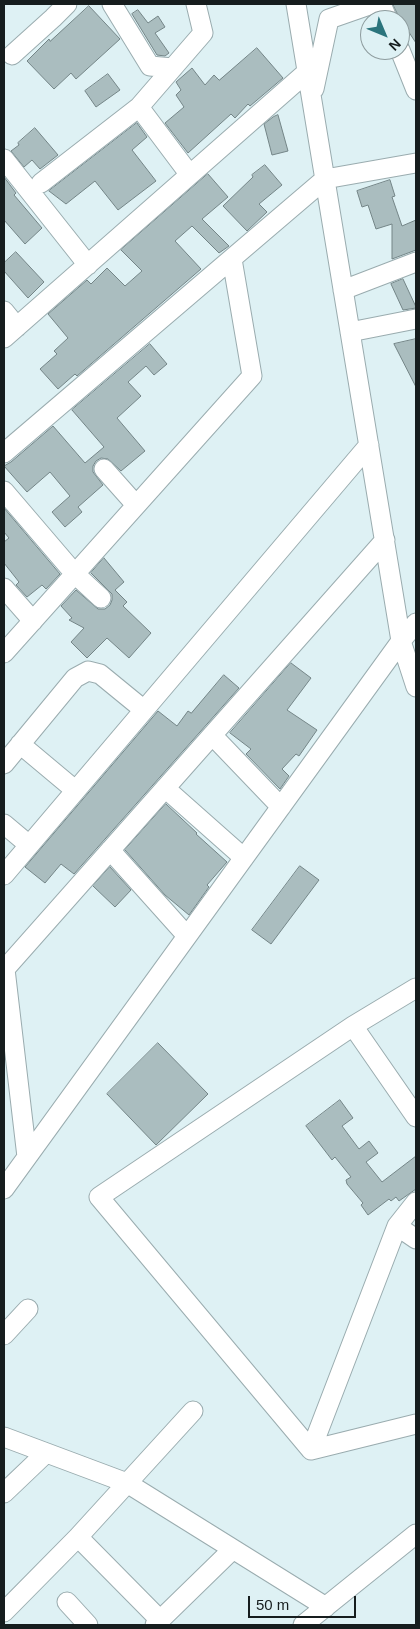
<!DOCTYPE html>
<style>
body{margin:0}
#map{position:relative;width:420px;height:1629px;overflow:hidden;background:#def1f4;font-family:Helvetica,sans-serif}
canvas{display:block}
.frame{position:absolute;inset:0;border:5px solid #161d1e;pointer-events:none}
.north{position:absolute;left:360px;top:10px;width:50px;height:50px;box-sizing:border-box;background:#def1f4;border:1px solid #8e9c9e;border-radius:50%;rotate:135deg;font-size:14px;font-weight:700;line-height:20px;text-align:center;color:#161d1e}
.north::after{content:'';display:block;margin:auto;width:18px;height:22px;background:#2b747c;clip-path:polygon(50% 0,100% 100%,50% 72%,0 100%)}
.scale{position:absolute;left:248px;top:1596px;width:108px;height:22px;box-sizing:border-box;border:2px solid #161d1e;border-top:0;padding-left:6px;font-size:15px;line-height:18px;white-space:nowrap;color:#161d1e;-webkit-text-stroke:4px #def1f4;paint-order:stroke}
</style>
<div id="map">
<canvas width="420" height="1629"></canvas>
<div class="frame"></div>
<div class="north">N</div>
<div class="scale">50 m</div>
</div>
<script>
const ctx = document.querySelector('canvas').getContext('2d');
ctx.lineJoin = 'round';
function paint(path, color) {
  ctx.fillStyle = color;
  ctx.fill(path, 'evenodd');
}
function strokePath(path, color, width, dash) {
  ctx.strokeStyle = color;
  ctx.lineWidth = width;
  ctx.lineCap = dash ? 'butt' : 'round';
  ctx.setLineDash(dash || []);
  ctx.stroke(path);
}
const building = new Path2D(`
 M393,4H416V43L399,17Z
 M89,6L120,39L76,79L71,73L54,89L27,61L49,39L50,41Z
 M138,10L148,23L158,16L165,27L155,33L169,53L165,56L157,55L132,14Z
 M257,48L283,78L250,106L248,104L235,118L231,114L188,153L165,123L184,107L176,95L181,90L176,82L192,68L205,85L214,75L219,80Z
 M108,74L120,90L96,107L85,91Z
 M278,115L288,151L272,155L264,124L273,117Z
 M137,123L147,137L132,150L156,181L135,197L118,210L95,181L66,204L49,191Z
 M35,128L58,155L40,169L32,160L24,167L11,151L19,145L18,143Z
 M265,165L282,185L259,204L267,212L247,231L223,206L253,177L252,175Z
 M208,174L228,197L202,219L229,246L219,253L192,226L175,241L201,269L77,376L75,374L58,389L40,369L57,354L54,351L68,338L48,314L87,280L91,284L107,268L125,286L142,271L121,250Z
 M4,177L16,193L14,195L42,228L25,244L4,220Z
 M390,180L395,196L392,197L402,226L416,220V250L392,259V224L376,229L368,205L362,207L357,191Z
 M16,252L44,282L28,298L4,271V263Z
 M403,279L416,307V308L403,310L391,284Z
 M416,339V387L394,344Z
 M150,344L167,364L154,375L146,366L128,382L141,396L117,418L145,451L121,471L108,459L101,458L96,461L93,466V472L103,485L78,507L82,512L65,527L52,512L70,496L50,472L27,492L4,466L11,462L53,426L85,463L104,447L72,410Z
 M4,508L60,574L46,589L42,585L27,597L16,585L19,582L4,563V542L9,538L4,532Z
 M104,558L124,582L115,590L127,602L123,606L151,633L129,658L107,638L87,658L71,642L84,628L69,620L72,618L61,606L76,590L98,609H105L110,605L112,600V594L91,573Z
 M291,663L311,678L287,710L317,730L299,756L296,754L282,769L289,776L280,789L246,754L251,749L230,733Z
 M224,675L239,688L74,874L61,864L45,883L25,867L158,711L177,726L188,711L191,713Z
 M166,804L197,833L196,834L227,862L207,885L209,887L189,915L165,895L125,850Z
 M300,866L319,880L271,944L252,930Z
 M110,867L131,890L115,907L93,886Z
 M158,1043L208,1094L156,1145L107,1094Z
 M340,1100L353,1118L342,1126L359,1149L369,1141L378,1153L366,1162L382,1182L416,1156V1189L399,1201L396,1197L391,1201L389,1199L368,1215L361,1205L363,1203L347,1184L346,1180L351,1177L335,1157L332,1160L306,1126Z`);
paint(building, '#aabdbf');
strokePath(building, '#748587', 1);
const minor = new Path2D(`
 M112,4L150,66L173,68
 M296,4L401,641L416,687
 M381,4L388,20
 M400,50L416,90
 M12,55L53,18L67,4
 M314,89L329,19L372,4
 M4,159L88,265
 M190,175L139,107L203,33L196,4
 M41,183L139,107
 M343,290L416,262
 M4,311L17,327
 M350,332L416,319
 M4,338L307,72
 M4,453L325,179L416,163
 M104,469L136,505
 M4,491L75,574L101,598
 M4,588L33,621
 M4,653L252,376L232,259
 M212,735L281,807
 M20,744L75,790
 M4,764L75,678L88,671L100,674L144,710
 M165,788L244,858
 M4,824L29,845
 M110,850L187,936
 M4,875L369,445
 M416,988L353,1026L99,1197L311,1450L397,1226L416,1202
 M353,1026L416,1117
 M27,1157L5,969L385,540
 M4,1189L401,641L416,623
 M397,1226L416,1239
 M4,1335L28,1309
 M4,1437L127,1483L326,1607
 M311,1450L416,1424
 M4,1493L46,1453
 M78,1537L160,1620
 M67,1602L88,1625
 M4,1612L78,1537L193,1411
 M155,1625L233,1549
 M303,1625L416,1534`);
strokePath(minor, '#9aacaf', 21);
strokePath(minor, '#fff', 19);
</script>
